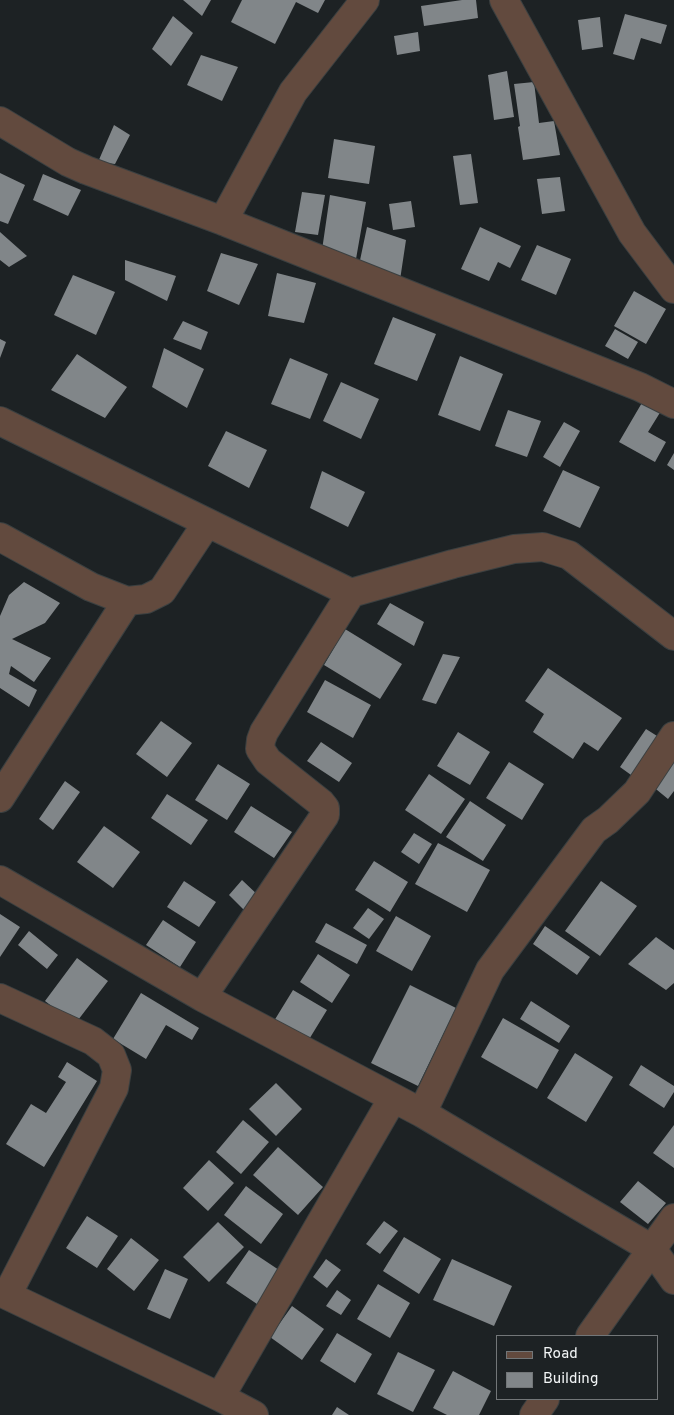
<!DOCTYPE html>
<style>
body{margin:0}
#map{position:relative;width:674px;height:1415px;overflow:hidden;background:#1d2224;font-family:Overpass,sans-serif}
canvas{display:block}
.legend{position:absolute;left:496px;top:1335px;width:162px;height:65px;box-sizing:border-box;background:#1d2224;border:1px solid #727678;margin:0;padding:6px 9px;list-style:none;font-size:15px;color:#f2f5f6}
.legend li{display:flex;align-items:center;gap:10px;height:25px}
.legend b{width:25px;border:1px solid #727678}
</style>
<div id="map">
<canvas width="674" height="1415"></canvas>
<ul class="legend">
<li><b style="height:6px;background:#624a3e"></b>Road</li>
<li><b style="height:14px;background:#818689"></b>Building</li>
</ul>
</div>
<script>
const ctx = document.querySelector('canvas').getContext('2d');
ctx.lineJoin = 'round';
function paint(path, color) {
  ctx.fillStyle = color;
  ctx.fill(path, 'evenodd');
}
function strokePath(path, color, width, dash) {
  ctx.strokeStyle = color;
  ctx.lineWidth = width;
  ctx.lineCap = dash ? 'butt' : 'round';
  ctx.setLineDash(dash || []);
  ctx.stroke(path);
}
paint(new Path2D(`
 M183,0H211L202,16Z
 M242,0H325L318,13L296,2L275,44L231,22Z
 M462,0H476L478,18L424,26L421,6Z
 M625,14L667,25L661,44L641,38L634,60L613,54Z
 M173,16L193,33L171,66L152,49Z
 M600,17L603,47L582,50L578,20Z
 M418,32L420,51L397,55L394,36Z
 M201,55L238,67L222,101L187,85Z
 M507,71L514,117L494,120L488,75Z
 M534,82L539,123L554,121L560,155L523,160L518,127L520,126L514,84Z
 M114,125L130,135L115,164L98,162Z
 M334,139L375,146L369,184L328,178Z
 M471,154L478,203L460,205L453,156Z
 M0,173L25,185L8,224L0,221Z
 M43,174L81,190L68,216L33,200Z
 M560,177L565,211L542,214L537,179Z
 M302,192L325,195L318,235L295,232Z
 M330,195L366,202L356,259L322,250Z
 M411,201L415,227L393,230L389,204Z
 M367,227L406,240L400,280L359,265Z
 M480,227L521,246L510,268L498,262L489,281L461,269Z
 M0,232L27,256L9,267L0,260Z
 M537,245L571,259L556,295L521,280Z
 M221,253L258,264L239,305L207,291Z
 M125,260L176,276L167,301L125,280Z
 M277,273L316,283L304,323L268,316Z
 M73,275L115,292L96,335L54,315Z
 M634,291L666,309L646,344L614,326Z
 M393,317L436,334L417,381L374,364Z
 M183,321L208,332L201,350L173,339Z
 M615,329L638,342L628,359L605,346Z
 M0,339L6,342L0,358Z
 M164,348L204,369L187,408L152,387Z
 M77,354L127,387L105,418L51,390Z
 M460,356L503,374L480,431L438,415Z
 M290,358L328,374L310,419L271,404Z
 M341,382L379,399L361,439L323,421Z
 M643,401L661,411L648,432L666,442L655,462L619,442Z
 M508,410L541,421L527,457L495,446Z
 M564,422L580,431L560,467L543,457Z
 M226,431L267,450L249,488L208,466Z
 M674,453V470L667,465Z
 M563,470L600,487L580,528L543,511Z
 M322,471L365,492L348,527L310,508Z
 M24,582L60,603L45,623L12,639L51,658L34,682L11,666L9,674L37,690L29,707L0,688V616L9,595Z
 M390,603L424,622L414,646L377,624Z
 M345,629L402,664L380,699L324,665Z
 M443,654L460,657L436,704L422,700Z
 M548,668L622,718L598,751L584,742L573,759L533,732L544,714L525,701Z
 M325,680L371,705L353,738L307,712Z
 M161,721L192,743L167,777L136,754Z
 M646,729L665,741L638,780L620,767Z
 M458,732L490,752L470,785L437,766Z
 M321,742L352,763L339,782L307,761Z
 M674,756V791L668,799L651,785Z
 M509,762L544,784L522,820L486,798Z
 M218,764L250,784L227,820L195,800Z
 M429,774L465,799L441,834L405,810Z
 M65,781L80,792L53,830L39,819Z
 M167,794L208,820L191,845L151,818Z
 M470,801L506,825L483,861L446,837Z
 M251,806L292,832L274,858L234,832Z
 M104,826L140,852L113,888L77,862Z
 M414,833L432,844L419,864L401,852Z
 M438,843L490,870L467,912L415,884Z
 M374,861L408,882L390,912L355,890Z
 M242,880L261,898L247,913L229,895Z
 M184,881L216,902L199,927L167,907Z
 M601,881L637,906L600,956L565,931Z
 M368,908L384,919L369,939L353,928Z
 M0,914L20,927L0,957Z
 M396,916L431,936L412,971L376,951Z
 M163,920L196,942L180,967L146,945Z
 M326,923L367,945L357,964L315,942Z
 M545,926L590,957L577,975L533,944Z
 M29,931L58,955L47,969L18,945Z
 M656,937L674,950V983L666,990L628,964Z
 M318,954L350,975L332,1003L300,982Z
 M77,958L108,981L75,1024L45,1001Z
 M410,985L456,1008L418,1086L371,1063Z
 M293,990L327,1010L308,1041L274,1021Z
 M141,993L199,1028L192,1040L166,1025L146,1059L113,1039Z
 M531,1001L570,1026L559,1043L520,1019Z
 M503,1018L559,1050L537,1089L481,1057Z
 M575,1053L613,1077L586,1122L547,1098Z
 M67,1062L97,1081L44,1167L6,1144L31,1104L46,1113L66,1082L58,1077Z
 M641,1065L674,1086V1092L664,1108L629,1085Z
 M276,1083L302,1109L276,1136L249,1109Z
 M243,1120L269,1142L241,1174L216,1152Z
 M674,1125V1168L653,1153Z
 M278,1147L323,1187L298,1215L253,1175Z
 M209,1160L234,1183L208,1211L183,1188Z
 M638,1181L666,1203L648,1224L620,1202Z
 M246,1186L283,1214L261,1244L224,1215Z
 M87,1216L118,1236L97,1268L66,1248Z
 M384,1221L398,1231L380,1254L366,1244Z
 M218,1222L244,1247L209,1282L183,1257Z
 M404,1237L441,1259L419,1294L383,1271Z
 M131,1238L159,1260L134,1291L107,1269Z
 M249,1250L279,1270L257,1304L226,1283Z
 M326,1259L341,1270L327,1288L313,1277Z
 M452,1259L512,1286L494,1326L433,1300Z
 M165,1269L188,1279L170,1319L147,1309Z
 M378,1284L410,1303L390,1338L357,1319Z
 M337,1290L351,1300L341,1315L326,1306Z
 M292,1306L324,1329L302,1360L270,1337Z
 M337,1333L372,1354L355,1383L320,1361Z
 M398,1352L435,1370L413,1412L377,1394Z
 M453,1371L491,1391L479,1415H447L433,1408Z
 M337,1407L349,1415H332Z`), '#818689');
const street = new Path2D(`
 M504,0L632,233L674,289
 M0,121L68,162L86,170L223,221L640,387L674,404
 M223,221L293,92L365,0
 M0,421L351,593L453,564L514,549L543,547L569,555L674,636
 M0,537L91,587L127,601L146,599L162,591L207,523
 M0,798L127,601
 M0,880L202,997L422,1113L652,1249L674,1280
 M202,997L325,815V808L321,803L268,761L260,749L261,740L264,732L351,593
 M0,998L93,1041L111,1055L117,1070L114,1088L7,1295
 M422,1113L490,970L594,830L608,820L637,792L674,736
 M0,1292L220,1397L254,1415
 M590,1336L674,1218
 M220,1397L393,1098
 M534,1415L545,1399`);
strokePath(street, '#3b4041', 30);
strokePath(street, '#624a3e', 28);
</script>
